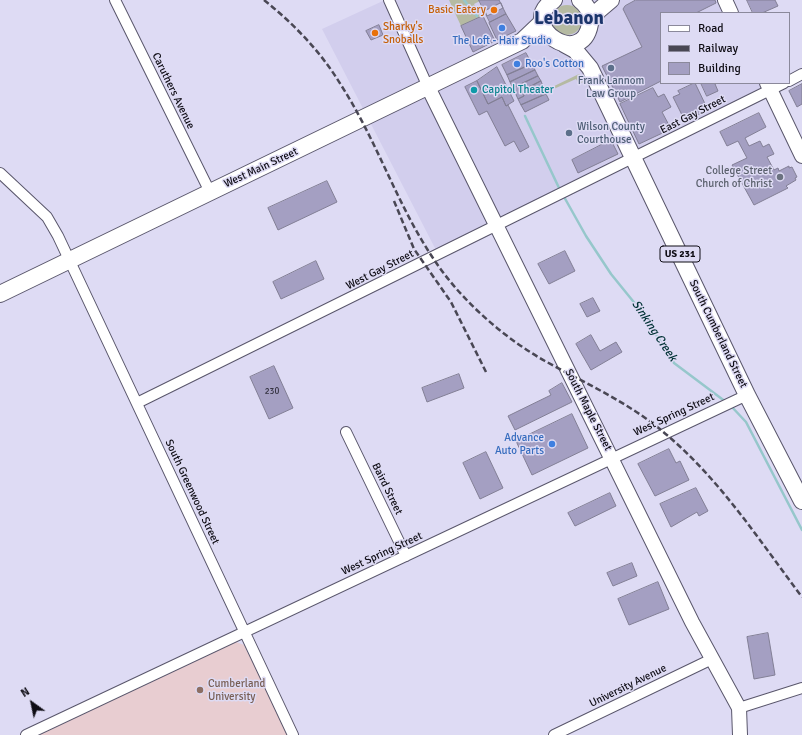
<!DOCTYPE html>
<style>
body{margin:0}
#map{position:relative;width:802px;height:735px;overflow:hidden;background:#dedbf4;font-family:Signika,sans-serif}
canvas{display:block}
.legend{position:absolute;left:660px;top:12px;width:130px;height:72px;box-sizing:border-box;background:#dedbf4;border:1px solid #8b899b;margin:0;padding:5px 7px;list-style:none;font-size:12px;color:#0f0d15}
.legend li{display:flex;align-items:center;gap:8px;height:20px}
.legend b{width:20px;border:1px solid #8b899b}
.north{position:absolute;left:12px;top:683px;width:40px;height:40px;-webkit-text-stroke:3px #dedbf4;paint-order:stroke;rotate:327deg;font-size:11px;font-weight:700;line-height:16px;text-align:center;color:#0f0d15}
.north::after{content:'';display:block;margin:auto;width:14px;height:18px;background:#0f0d15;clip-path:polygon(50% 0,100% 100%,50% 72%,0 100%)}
</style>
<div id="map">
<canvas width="802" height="735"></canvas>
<ul class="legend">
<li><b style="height:5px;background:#fff"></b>Road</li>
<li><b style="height:5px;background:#494754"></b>Railway</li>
<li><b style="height:11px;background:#a49fc2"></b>Building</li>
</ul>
<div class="north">N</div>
</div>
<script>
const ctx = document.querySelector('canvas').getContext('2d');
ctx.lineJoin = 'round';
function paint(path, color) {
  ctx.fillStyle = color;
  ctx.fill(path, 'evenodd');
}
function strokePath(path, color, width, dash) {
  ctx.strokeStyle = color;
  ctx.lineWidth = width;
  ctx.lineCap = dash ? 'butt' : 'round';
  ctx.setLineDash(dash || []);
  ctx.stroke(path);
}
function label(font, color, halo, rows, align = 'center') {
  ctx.font = font + ' Signika,sans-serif';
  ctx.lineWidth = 3;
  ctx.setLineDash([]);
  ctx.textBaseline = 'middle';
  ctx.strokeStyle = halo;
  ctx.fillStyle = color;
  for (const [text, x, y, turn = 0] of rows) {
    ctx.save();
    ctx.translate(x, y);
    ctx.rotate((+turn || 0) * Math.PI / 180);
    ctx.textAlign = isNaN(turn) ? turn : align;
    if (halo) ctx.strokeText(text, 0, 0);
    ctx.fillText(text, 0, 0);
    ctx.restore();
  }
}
paint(new Path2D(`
 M385,0H725L731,13H661V83H767L771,90L438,254L322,29Z`), '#d2ceed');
paint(new Path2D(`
 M236,642L244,645L289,735H39Z`), '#e8cdd1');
paint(new Path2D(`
 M449,0H479L480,1L474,4L481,17L461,26Z
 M552 20a15 15 0 1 1 30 0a15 15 0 1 1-30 0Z
 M579,74L582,76L585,81L579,84L576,79L547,92L546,90Z`), '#b5baa2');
strokePath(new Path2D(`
 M464,0L477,16
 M525,116L560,190
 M563,195L586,236L611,274L641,311L674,363L726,402
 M731,406L746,422L802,530`), '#96c7cb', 2.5);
const building = new Path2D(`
 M479,0H499L506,14L490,22Z
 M636,0H715L716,3L696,13H661V81L620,102L602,66L642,47L623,9L625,6Z
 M747,0H775L778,6L762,13H753Z
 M501,3L503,8L487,16L485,11Z
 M506,14L516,31L497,40L489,23Z
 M483,16L495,41L473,52L461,26Z
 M379,25L383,35L371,40L366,31Z
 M526,53L532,64L507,75L502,65Z
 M532,64L535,70L510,82L507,75Z
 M497,67L514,101L506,106L502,97L488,104L477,81Z
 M535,70L538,76L513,88L510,82Z
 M538,76L541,81L522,91L524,96L518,99L513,88Z
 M477,81L488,104L502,97L506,106L508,105L529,147L520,152L514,141L505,146L487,111L479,115L465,87Z
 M541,81L546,94L521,105L518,99L524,96L522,91Z
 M695,83L708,110L685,121L673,97L680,94L678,91Z
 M701,83H718L715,84L718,91L707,96Z
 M802,84V104L797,107L789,91Z
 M653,88L658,97L664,94L671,107L662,112L671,129L639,144L620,104Z
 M546,94L549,100L525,112L521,105Z
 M759,113L766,127L745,138L749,146L760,141L763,147L769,144L774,154L767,157L774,170L778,168L779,171L789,166V168L792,167L797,177L795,178L796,180L786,186L788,188L754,205L732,165L747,158L738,141L727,146L720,132Z
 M611,140L618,154L578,173L572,160Z
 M327,181L337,202L278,230L268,208Z
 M565,251L575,271L549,284L538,264Z
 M316,261L324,279L281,299L273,282Z
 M593,298L600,311L587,317L580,304Z
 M591,335L600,351L616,342L622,352L591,370L576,344Z
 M274,366L293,408L269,419L250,377Z
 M459,374L464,388L427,402L422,388Z
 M562,383L572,402L515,430L508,416L551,395L549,391Z
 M572,414L588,448L532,475L516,441Z
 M669,449L676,463L680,461L689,480L655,496L638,464Z
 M486,452L503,488L480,499L463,463Z
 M696,488L708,511L699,516L697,512L671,527L660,504Z
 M610,493L616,506L575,526L568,513Z
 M632,563L637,576L613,586L607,573Z
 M658,582L669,609L629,625L618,599Z
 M768,633L775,675L754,679L747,637Z`);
paint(building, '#a49fc2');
strokePath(building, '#827f95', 1);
const street = new Path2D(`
 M115,0L210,192
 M389,0L428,87
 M789,81L802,74
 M0,173L47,217L58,236L293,735
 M137,403L784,83
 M346,432L406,556
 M739,708L802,688
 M26,735L747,395
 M554,735L712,659`);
const secondary = new Path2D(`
 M725,0L731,13
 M767,83L802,156
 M428,87L692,622L739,708L740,735`);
const primary = new Path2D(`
 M554,0C515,26 582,70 590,24C592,15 588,6 580,0
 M591,21L598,11L611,0
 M564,44L575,50L590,68L747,395L802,501
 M0,294L522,41L542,22`);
strokePath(street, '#59566b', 12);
strokePath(secondary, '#59566b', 16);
strokePath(primary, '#59566b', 18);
strokePath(street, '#fff', 10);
strokePath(secondary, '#fff', 14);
strokePath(primary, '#fff', 16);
strokePath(new Path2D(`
 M264,0C294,24 321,52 341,85C385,153 405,234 462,295C486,321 515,344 545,361C581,381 619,398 652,423C714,470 756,536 802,597
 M394,201L414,249L451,302L486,372`), '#494754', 2.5, [6, 3]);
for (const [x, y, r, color] of [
 [494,10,4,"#e8710a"],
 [502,28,4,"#3f7fe0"],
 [375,33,4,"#e8710a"],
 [517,64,4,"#3f7fe0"],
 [611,68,4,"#5c6f8a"],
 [474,90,4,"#0f9aa8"],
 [569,133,4,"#5c6f8a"],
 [780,177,4,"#6b7280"],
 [552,444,4,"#3f7fe0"],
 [200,690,4,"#8d6e63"]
]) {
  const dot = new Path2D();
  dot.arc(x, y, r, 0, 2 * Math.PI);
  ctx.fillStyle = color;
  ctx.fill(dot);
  strokePath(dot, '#dedbf4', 1.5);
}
label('9px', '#343240', null, [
 ["230",272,392]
]);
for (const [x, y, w] of [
 [680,254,40]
]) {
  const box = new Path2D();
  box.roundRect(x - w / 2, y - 8, w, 16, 3);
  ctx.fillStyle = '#dedbf4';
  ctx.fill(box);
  strokePath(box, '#0f0d15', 1);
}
label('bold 10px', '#0f0d15', null, [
 ["US 231",680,254]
]);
label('11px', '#c56008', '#dedbf4', [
 ["Basic Eatery",486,10],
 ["Sharky's",383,27,"left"],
 ["Snoballs",383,40,"left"]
], 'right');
label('11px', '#366cbe', '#dedbf4', [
 ["The Loft - Hair Studio",502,41],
 ["Roo's Cotton",525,64,"left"],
 ["Advance",544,438,"right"],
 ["Auto Parts",544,451,"right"]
]);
label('11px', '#4e5e75', '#dedbf4', [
 ["Frank Lannom",611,81],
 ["Law Group",611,94],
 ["Wilson County",577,127,"left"],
 ["Courthouse",577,140,"left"]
]);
label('11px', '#0d838f', '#dedbf4', [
 ["Capitol Theater",482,90]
], 'left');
label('11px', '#0f0d15', '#dedbf4', [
 ["Caruthers Avenue",173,91,64],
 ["East Gay Street",693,115,-27],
 ["West Main Street",261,168,-25],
 ["West Gay Street",380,270,-27],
 ["South Cumberland Street",718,334,64],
 ["South Maple Street",588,410,63],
 ["West Spring Street",674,415,-25],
 ["Baird Street",387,489,64],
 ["South Greenwood Street",192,492,65],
 ["West Spring Street",382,554,-25],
 ["University Avenue",628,686,-26]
]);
label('11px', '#5b616d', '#dedbf4', [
 ["College Street",772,171],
 ["Church of Christ",772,184]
], 'right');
label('11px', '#785e54', '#dedbf4', [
 ["Cumberland",208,684],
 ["University",208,697]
], 'left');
label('italic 12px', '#003235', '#dedbf4', [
 ["Sinking Creek",654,331,56]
]);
label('bold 19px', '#1b356b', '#dedbf4', [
 ["Lebanon",569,19]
]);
</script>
